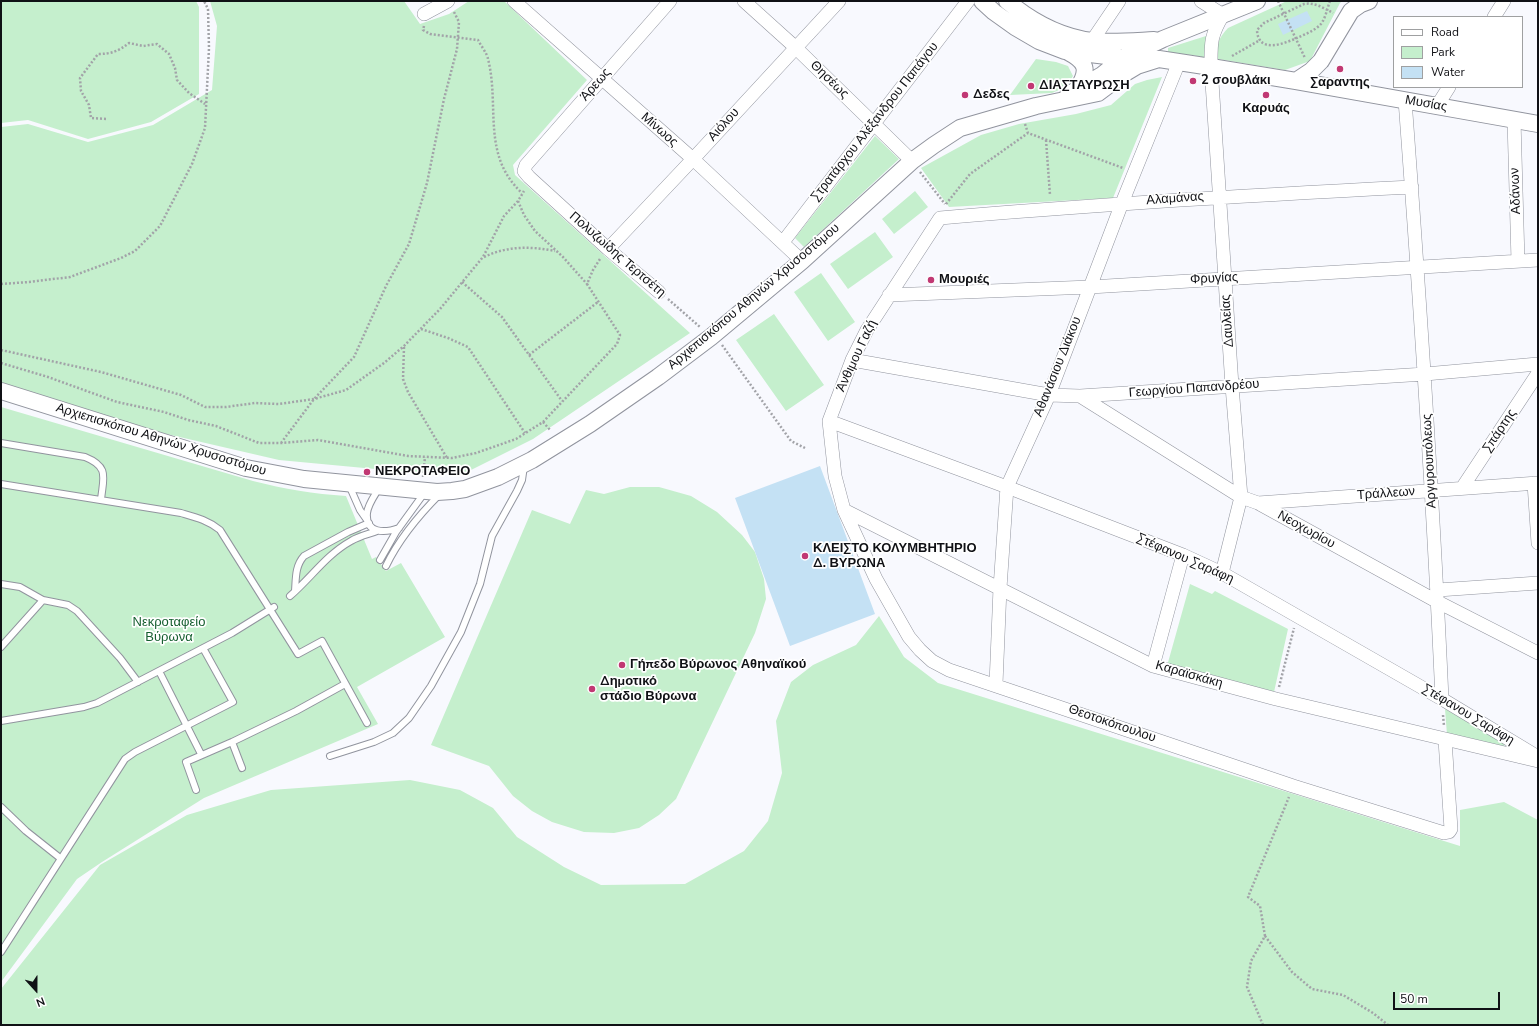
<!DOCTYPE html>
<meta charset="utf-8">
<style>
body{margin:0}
#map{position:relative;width:1539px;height:1026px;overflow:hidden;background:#f8f9fe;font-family:"Nunito Sans",sans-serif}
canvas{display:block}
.frame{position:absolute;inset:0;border:2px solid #101115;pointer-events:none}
.legend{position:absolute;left:1393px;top:16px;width:130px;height:72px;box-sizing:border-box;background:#fff;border:1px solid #9fa0a1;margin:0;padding:5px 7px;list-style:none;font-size:12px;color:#101115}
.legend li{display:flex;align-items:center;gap:8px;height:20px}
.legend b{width:20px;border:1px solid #9fa0a1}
.north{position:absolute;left:16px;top:970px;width:40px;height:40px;-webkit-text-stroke:3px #fff;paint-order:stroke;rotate:159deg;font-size:11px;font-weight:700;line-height:16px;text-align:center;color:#101115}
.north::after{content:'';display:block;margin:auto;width:14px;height:18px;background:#101115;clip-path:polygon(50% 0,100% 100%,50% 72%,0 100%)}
.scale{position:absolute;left:1393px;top:992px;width:107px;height:18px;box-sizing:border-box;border:2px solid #101115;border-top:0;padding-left:5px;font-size:12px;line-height:14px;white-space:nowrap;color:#101115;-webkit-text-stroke:3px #fff;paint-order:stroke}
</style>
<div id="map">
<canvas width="1539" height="1026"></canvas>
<div class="frame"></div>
<ul class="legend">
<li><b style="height:5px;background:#fff"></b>Road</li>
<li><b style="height:11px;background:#c5efcd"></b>Park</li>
<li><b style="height:11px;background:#c4e1f4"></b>Water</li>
</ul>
<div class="north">N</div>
<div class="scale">50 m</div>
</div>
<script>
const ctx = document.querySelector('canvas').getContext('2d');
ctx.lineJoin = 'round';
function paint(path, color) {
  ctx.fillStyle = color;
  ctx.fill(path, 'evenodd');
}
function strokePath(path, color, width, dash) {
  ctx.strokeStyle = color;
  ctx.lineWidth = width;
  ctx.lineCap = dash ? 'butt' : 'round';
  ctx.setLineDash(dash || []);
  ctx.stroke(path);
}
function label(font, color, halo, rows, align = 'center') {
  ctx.font = font + ' "Nunito Sans",sans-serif';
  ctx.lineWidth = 3.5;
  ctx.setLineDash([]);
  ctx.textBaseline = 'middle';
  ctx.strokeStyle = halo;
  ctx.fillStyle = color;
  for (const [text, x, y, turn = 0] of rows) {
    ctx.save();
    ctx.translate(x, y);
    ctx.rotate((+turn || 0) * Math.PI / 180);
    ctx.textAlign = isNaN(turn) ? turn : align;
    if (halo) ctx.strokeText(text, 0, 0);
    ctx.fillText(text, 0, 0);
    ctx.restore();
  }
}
paint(new Path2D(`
 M1,1H196L199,7V94L151,122L88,139L28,120L1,123Z
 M210,1H404L420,24L449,14L469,1H504L587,80L513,165L515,175L690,333L533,439L463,474L407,472L279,460L132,426L1,384V127L28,124L88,142L153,125L212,90L217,26Z
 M1287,1H1342L1340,3L1310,61L1285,70L1218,59C1215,47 1219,37 1228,28Z
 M1206,36L1207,38L1205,58L1193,55L1168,54V48Z
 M1036,59L1056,62L1068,66L1073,76L1066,87L1052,93L1010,95Z
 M1162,77L1113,198L949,207L921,168L981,135L1019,124L1076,114L1111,105L1135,84L1147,80Z
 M875,136L899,159L804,247L795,238Z
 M915,191L928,207L894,234L882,219Z
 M875,232L893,257L848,289L830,264Z
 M821,273L855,322L828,341L794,292Z
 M774,314L824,385L786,411L736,340Z
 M1,407L253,481C284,489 314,494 346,496L372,559L376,557L386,571L401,563L445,637L357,687L378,724L204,798L102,862L77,879L1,982Z
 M630,487H659L691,496L717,512L742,535L755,552L764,579L766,599L755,633L676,799L659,815L639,828L614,833L584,832L552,822L532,811L513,796L489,766L431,745L532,510L570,524L586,490L604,494Z
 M1190,584L1212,594L1215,591L1288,629L1274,692L1167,666Z
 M879,616L904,657L938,683L1460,846V810L1504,802L1538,820V1025H1V989L100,865L187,815L271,790L410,780L460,790L493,808L517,837L564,867L601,885L685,884L744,851L768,821L782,773L776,721L791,682L813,665L856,645Z
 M1445,709L1506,742L1503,749L1447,735Z`), '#c5efcd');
paint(new Path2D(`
 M1307,11L1312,21L1283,35L1278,24Z
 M820,466L875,614L790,646L735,498Z`), '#c4e1f4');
const service = new Path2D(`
 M1,443L85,457C110,467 103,478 101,500
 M1,484L181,513C195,517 208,520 220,530L298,654L322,641L367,723
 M349,485L360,510L367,520
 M379,488C375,495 368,504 367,513C365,534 385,533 399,528
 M380,560L396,532L425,492
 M386,566C399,539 419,515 440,494
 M1,584L20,587L43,600L68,605L77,611L120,658L138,682
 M295,591C296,578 295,566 304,556L348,532L369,523
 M290,596C311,578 326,555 351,541C359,536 369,534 377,531
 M1,647L43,600
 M159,671L201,754
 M1,721L84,707L97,703L232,633L274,607
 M232,742L242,768
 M330,756L374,742L393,733L409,718L431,686L461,632L480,584L492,536L517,491L522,480L524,466
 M196,790L186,762L232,742L296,711L345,684
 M1,807L26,831L60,858
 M1,952L125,759L135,752L233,702L203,648`);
const minor = new Path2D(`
 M514,1L693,159L802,261
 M744,1L795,47L912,161
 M1201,1L1223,15C1210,36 1211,44 1211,67L1232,386L1241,497L1222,573
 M424,14L448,1
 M1494,17L1504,1
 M1092,41L1119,1
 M1405,100C1420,300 1433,499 1442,699
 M1437,106L1449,87
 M1514,120L1518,261
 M1412,187C1254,195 1097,204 940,218L867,330L852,360L829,421L835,476L844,510L876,579L909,637L920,650L932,661L949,670L1293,786L1444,833L1449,832L1451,829L1445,740
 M783,242L968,1
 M608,249L693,159L839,1
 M659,292L608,249L529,177L524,171L526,165L670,1
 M889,295L1090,287L1538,260
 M852,360L1049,395L1080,396L1425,374L1538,364
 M1080,396L1241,497L1258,503L1438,602L1538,653
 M829,421L1007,487L1183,555L1222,573L1442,699L1538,757
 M1534,483L1538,543
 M1462,488L1538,373
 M1258,503L1538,483
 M844,510L1153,666L1276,699L1538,761
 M1438,590L1538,583
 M1153,666L1183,555
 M996,684L1000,588L1007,487L1049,395L1122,203L1179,62`);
const tertiary = new Path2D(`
 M982,1L994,12L1015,27L1039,41L1065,51L1123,58L1159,59L1211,67L1296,81L1538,124
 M1007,1C1031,21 1060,37 1092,41C1112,43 1134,41 1154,40
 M1068,52C1087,62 1089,70 1078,88
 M1296,81L1311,71L1321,61L1351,11L1361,4L1369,1
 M1068,95L1102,75L1123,58L1163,39L1257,1
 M1,391L246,468L304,479L437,492L452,491L465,489L498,477L532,460L590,424L658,377L711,337L802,261L912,161L934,145L960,128L1036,106L1098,93L1122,75L1137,66L1159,59`);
strokePath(service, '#91949e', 8);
strokePath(minor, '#91949e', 14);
strokePath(tertiary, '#91949e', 18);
strokePath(new Path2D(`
 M1278,1L1305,58
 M1330,1C1327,9 1325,21 1319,26C1313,31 1306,34 1299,37C1286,43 1258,55 1257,30L1264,23L1304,4C1314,2 1324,8 1333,13
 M424,26L423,30L430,34L478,40C481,46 487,53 488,59C500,106 481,155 522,193
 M1232,56L1260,40
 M106,119L91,118L89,105L81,91L80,78L98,54C111,54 119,51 129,43L143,46L157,44L169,54L175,68L177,80L189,93L205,104
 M1025,124L1028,133L1123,168
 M1046,140L1050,195
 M920,172L945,204
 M518,201L524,215L535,231L563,257L587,284
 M946,204L970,174L1028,133
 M484,257C507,246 530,246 555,251
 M462,282L502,317L562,401
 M1,284L29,282L70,277L121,258L135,251L160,226L192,164L205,128L209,48L208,9L204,1
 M668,299L700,327
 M421,329L448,338L468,347L525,433
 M722,345L791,441L805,448
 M404,347L403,379L408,392L447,458
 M1,350L101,372L181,395L205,407H226L255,403L279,404L314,399L346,390L384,363L404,346L440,309L483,257L504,216L518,201L524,191
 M529,355L598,302
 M1,363L48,377L117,402L164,412L188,420L216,426L259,443H281L318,440L408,456L452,458L476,453L516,439L543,422L617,344L620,335L587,284L593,270L600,259
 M543,422L551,431
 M281,443L314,399L354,357L386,286L409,244L427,183L444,99L457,49L459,22L454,12
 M423,477L425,457
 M1279,687L1294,628
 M1443,715L1444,726
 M1265,936L1260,906L1248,897L1289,797
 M1263,1025L1247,987L1251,961L1265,936L1292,972L1312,989L1343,995L1373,1013L1388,1025`), '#a2a3a8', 2.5, [2, 2]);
strokePath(service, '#fff', 6);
strokePath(minor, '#fff', 13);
strokePath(tertiary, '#fff', 16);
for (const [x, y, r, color] of [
 [1340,69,4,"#c13873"],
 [1193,81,4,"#c13873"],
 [1031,86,4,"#c13873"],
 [965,95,4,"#c13873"],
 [1266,95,4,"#c13873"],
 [931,280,4,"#c13873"],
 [367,472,4,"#c13873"],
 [805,556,4,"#c13873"],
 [622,665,4,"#c13873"],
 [592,689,4,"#c13873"]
]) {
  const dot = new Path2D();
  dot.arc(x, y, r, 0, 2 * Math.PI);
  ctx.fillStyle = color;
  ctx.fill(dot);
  strokePath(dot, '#fff', 1.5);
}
label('13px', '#101115', '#fff', [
 ["Θησέως",829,80,44],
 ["Άρεως",596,85,-49],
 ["Μυσίας",1426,104,10],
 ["Στρατάρχου Αλέξανδρου Παπάγου",875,122,-52],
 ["Αιόλου",724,125,-48],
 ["Μίνωος",659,130,41],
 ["Αδάνων",1516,191,-92],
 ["Αλαμάνας",1175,199,-4],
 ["Πολυζωίδης Τερτσέτη",617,255,41],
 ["Φρυγίας",1214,279,-3],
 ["Αρχιεπισκόπου Αθηνών Χρυσοστόμου",754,297,-40],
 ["Δαυλείας",1228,321,-94],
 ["Άνθιμου Γαζή",857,356,-65],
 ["Αθανάσιου Διάκου",1058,367,-68],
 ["Γεωργίου Παπανδρέου",1194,389,-4],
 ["Σπάρτης",1500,431,-56],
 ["Αρχιεπισκόπου Αθηνών Χρυσοστόμου",161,440,17],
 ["Αργυρουπόλεως",1430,461,-93],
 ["Τράλλεων",1386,494,-4],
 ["Νεοχωρίου",1306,530,29],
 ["Στέφανου Σαράφη",1185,559,24],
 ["Καραϊσκάκη",1189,675,16],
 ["Στέφανου Σαράφη",1468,715,31],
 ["Θεοτοκόπουλου",1112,724,19]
]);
label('bold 13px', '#101115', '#fff', [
 ["2 σουβλάκι",1201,81],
 ["Σαραντης",1340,83,"center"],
 ["ΔΙΑΣΤΑΥΡΩΣΗ",1039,86],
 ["Δεδες",973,95],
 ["Καρυάς",1266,109,"center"],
 ["Μουριές",939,280],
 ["ΝΕΚΡΟΤΑΦΕΙΟ",375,472],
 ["ΚΛΕΙΣΤΟ ΚΟΛΥΜΒΗΤΗΡΙΟ",813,549],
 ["Δ. ΒΥΡΩΝΑ",813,564],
 ["Γήπεδο Βύρωνος Αθηναϊκού",630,665],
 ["Δημοτικό",600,682],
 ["στάδιο Βύρωνα",600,697]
], 'left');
label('13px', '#155e2f', '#fff', [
 ["Νεκροταφείο",169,623],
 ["Βύρωνα",169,638]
]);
</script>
